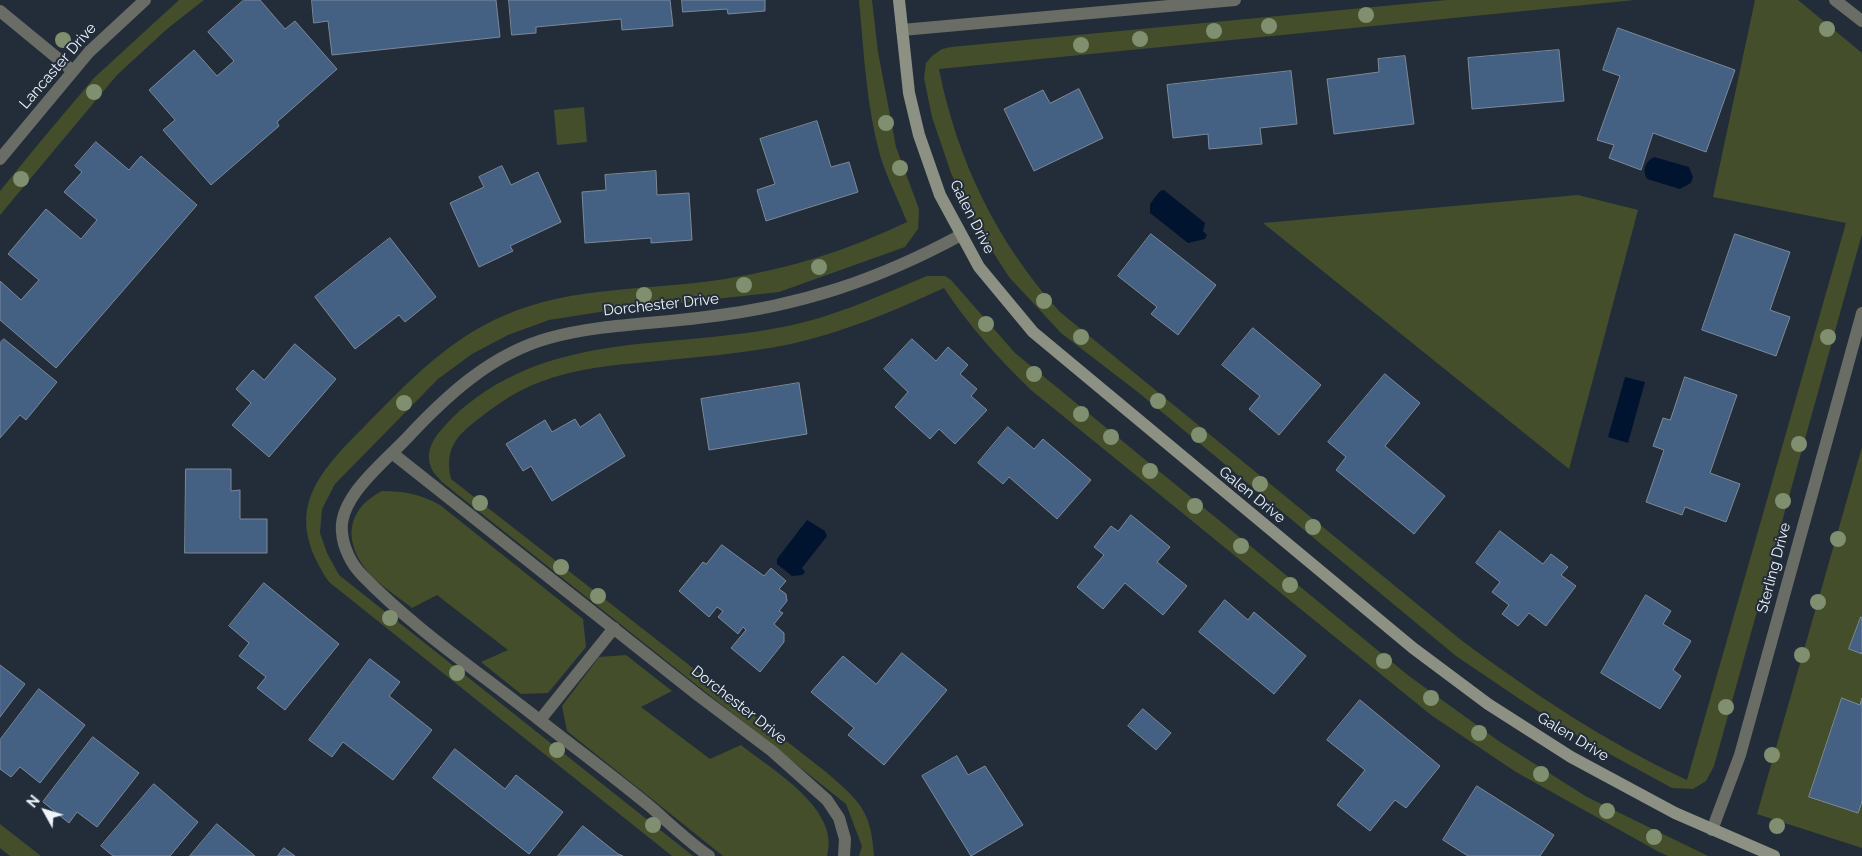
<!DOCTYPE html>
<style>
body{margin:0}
#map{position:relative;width:1862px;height:856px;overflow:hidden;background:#232d3a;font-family:Raleway,sans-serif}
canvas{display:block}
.north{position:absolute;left:20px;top:786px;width:50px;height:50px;-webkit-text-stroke:4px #232d3a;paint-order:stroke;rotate:309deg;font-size:14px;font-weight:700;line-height:20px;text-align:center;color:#ecf3fc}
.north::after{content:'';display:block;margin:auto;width:18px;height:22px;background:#ecf3fc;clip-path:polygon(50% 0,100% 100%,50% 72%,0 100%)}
</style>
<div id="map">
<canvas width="1862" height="856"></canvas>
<div class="north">N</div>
</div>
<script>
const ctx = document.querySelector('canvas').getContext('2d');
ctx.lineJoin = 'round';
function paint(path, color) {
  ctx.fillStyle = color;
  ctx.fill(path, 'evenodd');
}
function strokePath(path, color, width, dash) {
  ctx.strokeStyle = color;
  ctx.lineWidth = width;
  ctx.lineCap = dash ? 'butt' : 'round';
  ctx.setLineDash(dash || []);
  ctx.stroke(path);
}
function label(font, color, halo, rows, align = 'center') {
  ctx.font = font + ' Raleway,sans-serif';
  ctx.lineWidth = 4;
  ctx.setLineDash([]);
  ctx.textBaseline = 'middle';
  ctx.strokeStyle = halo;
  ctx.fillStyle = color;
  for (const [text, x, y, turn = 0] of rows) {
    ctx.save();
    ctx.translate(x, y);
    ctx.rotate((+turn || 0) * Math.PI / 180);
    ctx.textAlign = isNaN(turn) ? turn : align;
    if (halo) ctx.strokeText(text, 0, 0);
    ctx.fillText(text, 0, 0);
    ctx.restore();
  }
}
paint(new Path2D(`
 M179,0H204L167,29L117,75L0,215V191L40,142L94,78Z
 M859,0H872L878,52L896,147L919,209L918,229L905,247L779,292L606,311L549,320L508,335L472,354L438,379L335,484L322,509L320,533L327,553L339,575L693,856H672L329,582C289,522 305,487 352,439C399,392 441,343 503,316C573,285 650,291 725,279C789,269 849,250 907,222C898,199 887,178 880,155C866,104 864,52 859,0Z
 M1447,0H1635L939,69C957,160 997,243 1060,312L1461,640C1531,692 1607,743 1687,780L1846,223L1713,197L1755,0H1798L1862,53V234L1714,766L1706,781L1693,789L1672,788L1584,740L1527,704L1456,656L1139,393L1061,333L1009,277L977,227L951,173L932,117L924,78L926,63L932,56L942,49L951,47Z
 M584,107L587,142L557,145L554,110Z
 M1578,195L1638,210L1569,469L1263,223Z
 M927,276H945L951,280L1015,353L1409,676L1500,742L1587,797L1708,856H1668L1659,852L1516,772L1431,715L1031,390C998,358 969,326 944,288C894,311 844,332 791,344C743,354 695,357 648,362C611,365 574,369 540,382C518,390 499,403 481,417C457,435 444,448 451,479L826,772C859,801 871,809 874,856H859L862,846L846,804L442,482C439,478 432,472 431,467C423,447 440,431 452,418C545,330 662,350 777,328C830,319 879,296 927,276Z
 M1862,447V848L1757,814Z
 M382,491C405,491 420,494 440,505L583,619L586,647L548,693L521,694L481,662L508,650L437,595L412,608C398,597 381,586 369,573C343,543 345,510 382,491Z
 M626,655L672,691L641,707L710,759L741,745C772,770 841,809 827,856H723L567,731L562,706L599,657Z
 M0,824L41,856H10L0,848Z`), '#444e2a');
paint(new Path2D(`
 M1654,157L1689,167L1693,177L1691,183L1680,189L1647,179C1642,170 1645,162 1654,157Z
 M1164,190L1205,223L1203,231L1207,235L1205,239L1188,243L1150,213V204L1160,191Z
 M1625,377L1645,382L1628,443L1608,437Z
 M807,520L825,531L827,536L802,568L805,572L802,575L792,576L777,564V559Z`), '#001430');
const building = new Path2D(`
 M244,0H260L285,29L295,21L337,69L277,122L279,126L211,185L163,130L175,120L149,90L194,50L217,76L234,61L208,32Z
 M312,0H496L500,37L332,55L328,21L314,23Z
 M509,0H670L673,26L622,30L621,19L536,27V33L512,35Z
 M682,0H765V11L728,14L727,9L683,12Z
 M1618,28L1735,70L1706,152L1653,133L1641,170L1609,158L1614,145L1597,140L1620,76L1603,70Z
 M1559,50L1564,101L1472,109L1468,58Z
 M1405,56L1414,124L1334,134L1327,79L1379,72L1378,59Z
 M1291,71L1297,124L1260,128L1262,144L1209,149L1208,134L1173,138L1167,85Z
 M1079,89L1103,138L1034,171L1004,109L1043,90L1050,103Z
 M817,121L831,167L849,162L858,192L766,221L757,190L775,184L760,139Z
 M96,142L129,170L141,156L197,205L56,368L0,320V281L21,300L39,280L8,254L46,209L81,239L97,220L64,192L82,172L75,166Z
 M502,166L511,185L538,172L561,222L510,246L513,251L479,267L450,203L484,187L479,177Z
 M656,171L657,195L689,193L692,240L651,243V238L585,243L582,192L606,190L605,175Z
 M1151,234L1216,285L1178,335L1151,314L1157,307L1118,276Z
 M1735,234L1790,252L1770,310L1790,317L1776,356L1702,330Z
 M390,238L436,297L405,322L399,315L355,349L315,297Z
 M1253,328L1321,385L1279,435L1249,409L1260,396L1222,365Z
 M4,339L57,382L26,420L20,415L0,438V343Z
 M912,339L936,361L948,347L968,365L960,374L977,389L971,396L987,410L955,444L939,429L930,439L895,407L908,392L884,369Z
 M295,344L336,379L269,457L232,425L251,403L236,389L253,370L264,380Z
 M1385,374L1420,403L1385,446L1445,496L1414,534L1336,470L1346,457L1328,442Z
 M1685,377L1737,395L1710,473L1740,484L1726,522L1685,507L1682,515L1646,502L1664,450L1653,446L1663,418L1670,420Z
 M799,383L807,434L709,450L701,399Z
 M600,414L625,456L552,501L531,466L523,471L506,444L545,420L552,432L575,419L580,427Z
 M1008,427L1034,449L1043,439L1091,480L1057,519L1009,477L1003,484L978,463Z
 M186,469H231V491L240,490V519H267V553H185Z
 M1131,515L1170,547L1157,562L1187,586L1163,615L1125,583L1103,609L1077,587L1104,555L1094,547L1111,526L1118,531Z
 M1500,531L1543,564L1551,554L1568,567L1561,575L1576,586L1546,626L1529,613L1518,626L1502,614L1509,605L1492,592L1500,582L1476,563Z
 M722,545L764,576L771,568L786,581L779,589L786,594L787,601L779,611L783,613L774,624L784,633V642L760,672L731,648L746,630L743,627L738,634L718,617L723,611L717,607L709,617L679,591L703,562L706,564Z
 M264,583L339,644L285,710L257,688L266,677L239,656L249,643L229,626Z
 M1646,595L1671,611L1663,624L1691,641L1673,670L1681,676L1660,709L1601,673Z
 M1225,600L1248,620L1254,612L1306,656L1274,694L1199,632Z
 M1861,617L1862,618V654L1849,649Z
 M902,653L947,690L884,765L848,735L854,728L811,692L843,656L876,684Z
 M370,659L400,682L389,696L432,730L393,780L343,742L332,757L309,740Z
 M0,665L25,684L0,717Z
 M39,689L85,725L40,783L20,767L11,777L0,769V740Z
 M1842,698L1860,705L1862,698V802L1858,813L1809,797Z
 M1360,700L1440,766L1406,808L1395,800L1370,831L1337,805L1365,770L1327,740Z
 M1143,709L1171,733L1156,750L1128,726Z
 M93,737L139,773L97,827L77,812L69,823L43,802Z
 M455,749L505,789L516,775L563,812L529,854L433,778Z
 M957,756L968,775L985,766L1023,825L971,856L922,776Z
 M154,784L198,822L170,856H113L101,846Z
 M1477,786L1554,835L1540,856H1468L1443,840Z
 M217,824L255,856H190Z
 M583,826L618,854L623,856H558Z
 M284,848L295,856H278Z`);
paint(building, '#446082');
strokePath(building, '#7c8998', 1);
strokePath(new Path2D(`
 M0,11L73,71
 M540,720L614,628`), '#6a6d65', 12);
strokePath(new Path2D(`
 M1835,0L1862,21
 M902,30L1235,0
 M0,159L89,52L145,0
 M392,453L699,696L772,751L827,800L839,818L845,839L844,856
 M1712,830L1740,755L1862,313
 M709,856C689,842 671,825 653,809C617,779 579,751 542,722C483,675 414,629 362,575C351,564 343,547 342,532C338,498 384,462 406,439C446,396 491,354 549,338C600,324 654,324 706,317C800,306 878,280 961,235`), '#6a6d65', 12);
strokePath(new Path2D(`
 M899,0L909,93L919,135L940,195L979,267L1033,332L1413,648L1488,704L1571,757L1675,813L1774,856`), '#8d9184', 12);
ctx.fillStyle = '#7f8f6f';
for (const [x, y] of [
 [1366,15],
 [1269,26],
 [1827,29],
 [1214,31],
 [1140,39],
 [63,40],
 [1081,45],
 [94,92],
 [886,123],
 [900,168],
 [21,179],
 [819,267],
 [744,285],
 [644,295],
 [1044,301],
 [986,324],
 [1081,337],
 [1828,337],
 [1034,374],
 [1158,401],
 [404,403],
 [1081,414],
 [1199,435],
 [1111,437],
 [1799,444],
 [1150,471],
 [1260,484],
 [1783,501],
 [480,503],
 [1195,506],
 [1313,527],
 [1838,539],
 [1241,546],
 [561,567],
 [1290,585],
 [598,596],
 [1818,602],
 [390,618],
 [1802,655],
 [1384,661],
 [457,673],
 [1431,698],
 [1726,707],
 [1479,733],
 [557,750],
 [1772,755],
 [1541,774],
 [1607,811],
 [653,825],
 [1777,826],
 [1654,837]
]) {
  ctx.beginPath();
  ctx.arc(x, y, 8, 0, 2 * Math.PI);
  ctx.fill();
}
label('15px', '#ecf3fc', '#232d3a', [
 ["Lancaster Drive",58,66,-49],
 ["Galen Drive",972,217,63],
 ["Dorchester Drive",661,305,-6],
 ["Galen Drive",1252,495,39],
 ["Sterling Drive",1774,568,-75],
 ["Dorchester Drive",739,705,38],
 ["Galen Drive",1573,737,31]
]);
</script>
